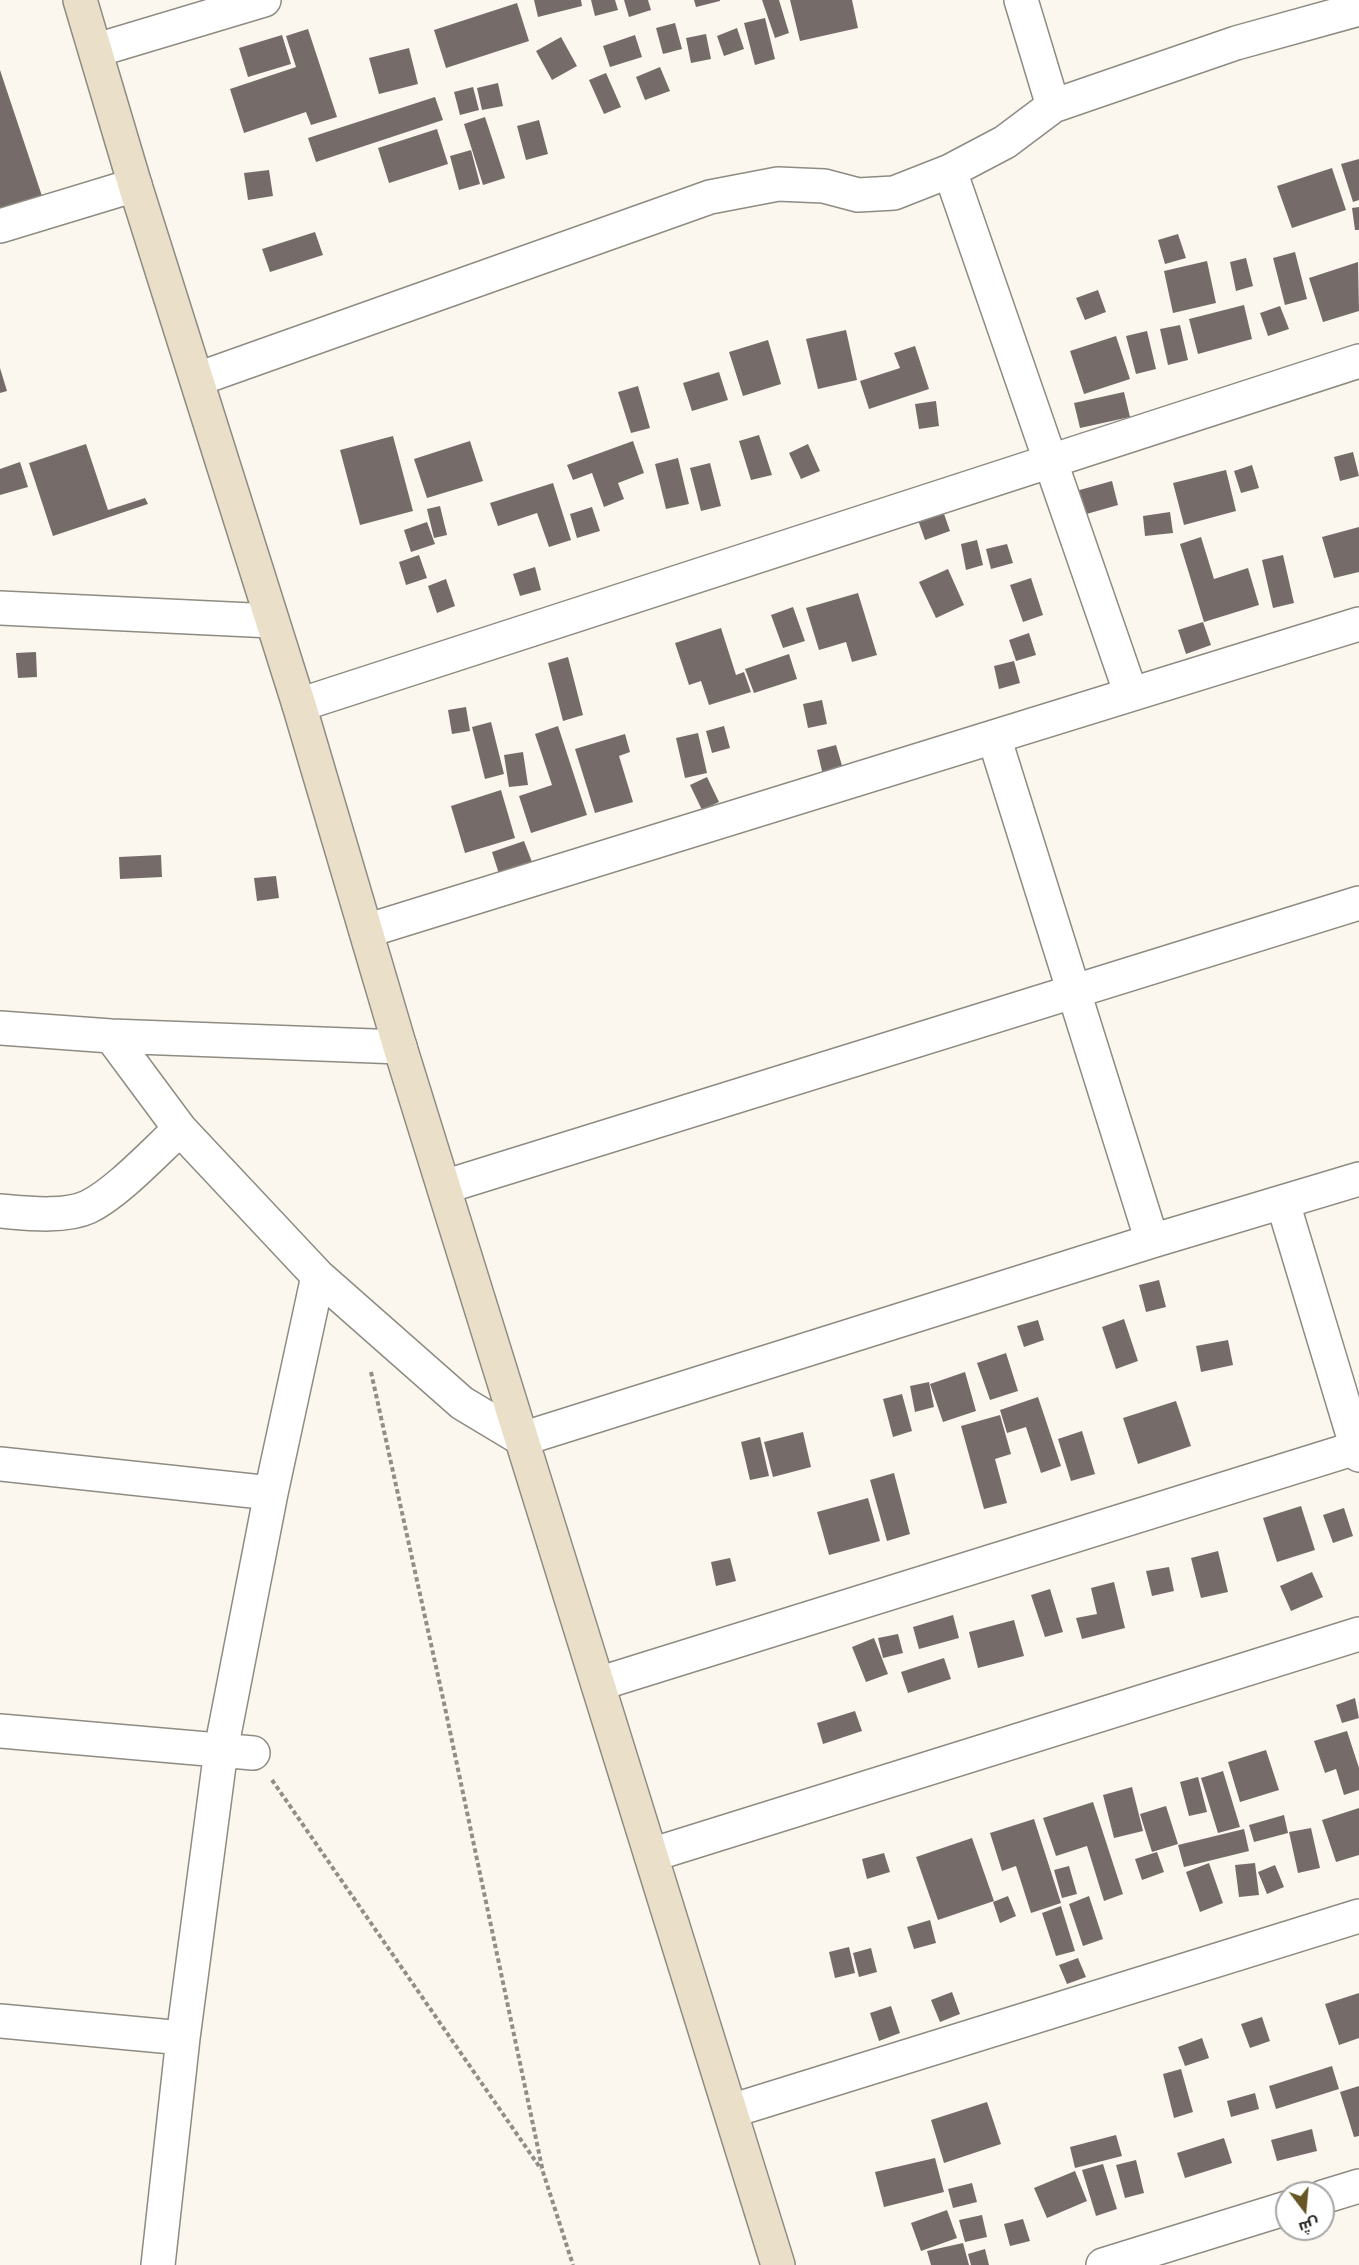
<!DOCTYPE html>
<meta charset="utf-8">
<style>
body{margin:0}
#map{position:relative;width:1359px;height:2265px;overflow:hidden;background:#fbf7ee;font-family:"Archivo Narrow",Cairo,sans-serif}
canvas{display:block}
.north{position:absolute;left:1275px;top:2181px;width:60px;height:60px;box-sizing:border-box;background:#fff;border:2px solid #a5a5a4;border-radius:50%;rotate:164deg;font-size:16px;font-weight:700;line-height:24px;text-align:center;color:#1f1e1b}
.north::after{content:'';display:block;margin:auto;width:21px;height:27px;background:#655623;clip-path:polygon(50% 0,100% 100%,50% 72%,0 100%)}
</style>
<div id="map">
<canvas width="1359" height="2265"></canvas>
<div class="north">ش</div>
</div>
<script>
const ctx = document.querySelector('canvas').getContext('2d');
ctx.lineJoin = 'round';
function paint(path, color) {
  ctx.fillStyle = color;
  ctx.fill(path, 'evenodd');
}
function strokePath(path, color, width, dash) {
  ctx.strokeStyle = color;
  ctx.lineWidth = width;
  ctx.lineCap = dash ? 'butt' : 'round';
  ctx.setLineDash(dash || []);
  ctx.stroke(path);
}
paint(new Path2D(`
 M534,0H581L582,6L538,17Z
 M591,0H615L618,10L595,16Z
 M624,0H648L651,10L629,17Z
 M694,0H720V1L696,7Z
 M762,0H779L789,33L775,38Z
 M790,0H852L858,28L800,41Z
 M517,3L529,41L446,68L434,30Z
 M765,18L775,59L755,65L744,23Z
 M675,23L682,49L663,54L656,28Z
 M737,28L744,49L724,56L717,36Z
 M308,29L337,117L311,125L306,112L244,133L230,89L296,67L286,36Z
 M706,34L711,59L691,63L686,38Z
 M282,35L291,64L248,77L239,48Z
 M635,35L642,57L610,67L603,46Z
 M561,37L577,66L552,80L536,51Z
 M409,48L418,84L379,94L369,58Z
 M660,67L670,91L645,100L636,77Z
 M0,70L42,196L0,210Z
 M606,73L621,107L604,114L589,80Z
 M498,83L503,106L482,110L477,88Z
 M473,87L479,110L460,115L454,92Z
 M435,97L443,120L316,162L308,138Z
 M485,117L505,178L483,185L464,124Z
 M539,120L548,154L526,160L517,126Z
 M437,129L448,164L389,183L378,148Z
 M471,150L480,184L459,190L450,156Z
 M1359,159V200L1353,202L1341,164Z
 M1332,168L1346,210L1292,228L1277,186Z
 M269,170L273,196L248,200L244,173Z
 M1359,207V230H1355L1352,208Z
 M315,232L323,255L270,272L262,249Z
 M1178,234L1186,258L1165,264L1158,240Z
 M1295,252L1307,299L1285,305L1273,258Z
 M1246,258L1253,286L1236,291L1230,262Z
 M1207,261L1216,303L1173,313L1164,271Z
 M1358,262L1359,311L1323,322L1309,278Z
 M1098,290L1106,312L1085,320L1076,298Z
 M1244,305L1252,339L1198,354L1189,319Z
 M1280,306L1289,329L1268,336L1260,313Z
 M1180,325L1188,360L1168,365L1160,329Z
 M846,330L857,380L818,389L806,339Z
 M1147,331L1156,369L1136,374L1126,336Z
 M1116,336L1130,379L1084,394L1070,351Z
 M768,340L781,384L743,396L729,352Z
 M915,346L929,389L869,409L860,381L900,368L894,353Z
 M0,368L7,391L0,393Z
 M719,372L728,400L692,411L683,383Z
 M638,386L650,428L631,433L618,392Z
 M1124,392L1130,417L1080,428L1074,403Z
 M936,401L939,426L919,429L915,404Z
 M759,435L772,475L751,480L739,441Z
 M393,436L413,511L360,525L340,450Z
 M470,441L483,481L427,498L414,459Z
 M633,441L644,473L618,483L624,499L604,507L592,473L573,480L567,465Z
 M86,444L108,510L145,498L148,504L53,536L29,463Z
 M808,444L820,471L801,479L789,453Z
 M1353,452L1359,476L1340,481L1334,457Z
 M678,458L689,504L666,509L655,464Z
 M20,462L28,487L0,495V469Z
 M710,463L721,506L701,511L690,468Z
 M1252,465L1259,488L1241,493L1234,471Z
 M1226,470L1236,511L1184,525L1173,483Z
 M1112,481L1118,505L1083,515L1076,491Z
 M553,483L571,540L549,547L537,513L498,526L490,503Z
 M440,506L447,535L434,538L427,509Z
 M592,507L600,531L577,538L570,514Z
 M943,511L950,531L925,540L918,520Z
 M1170,512L1173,533L1145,536L1143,516Z
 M427,522L435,544L411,552L404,530Z
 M1359,527V572L1334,578L1322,537Z
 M1201,537L1214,579L1248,568L1259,605L1204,622L1180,544Z
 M977,540L983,565L966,570L961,544Z
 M1007,544L1013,563L991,569L986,549Z
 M419,555L427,578L406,585L399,562Z
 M1283,555L1294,603L1273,608L1262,560Z
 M535,567L541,590L520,596L513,574Z
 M948,569L964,605L936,618L919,582Z
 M1031,578L1043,615L1023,622L1010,585Z
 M446,579L455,606L437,613L428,586Z
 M858,593L877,655L852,662L846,642L819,650L806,608Z
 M793,607L805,641L783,648L771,615Z
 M1203,622L1211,645L1186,654L1178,630Z
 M721,628L736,675L744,672L751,692L709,705L701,681L689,685L675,643Z
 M1029,633L1036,655L1016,661L1009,640Z
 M36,652L37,677L18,678L16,653Z
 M789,654L797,679L754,693L745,669Z
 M568,657L583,715L563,721L548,663Z
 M1014,661L1020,683L999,689L994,666Z
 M822,700L827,724L808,728L803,704Z
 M466,707L470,731L452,734L448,710Z
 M491,722L504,774L485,779L472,727Z
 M558,726L587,815L531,833L519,796L552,785L535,734Z
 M724,726L730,748L712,753L706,731Z
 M698,733L707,773L685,778L676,738Z
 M625,734L630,752L619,756L633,802L595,813L575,749Z
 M836,745L843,769L823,775L817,750Z
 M523,752L528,785L509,787L504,755Z
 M707,777L719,802L702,810L690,785Z
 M501,790L515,838L465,853L451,806Z
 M524,841L532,862L499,874L492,852Z
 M161,855L162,877L120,879L119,857Z
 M276,876L279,898L257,901L254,878Z
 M1159,1280L1166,1307L1146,1312L1139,1285Z
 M1124,1319L1138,1361L1116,1369L1102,1327Z
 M1038,1320L1044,1340L1024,1347L1017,1326Z
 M1228,1340L1233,1365L1201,1372L1196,1346Z
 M1006,1353L1018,1391L990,1400L977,1363Z
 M965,1372L976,1411L943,1422L930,1384Z
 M929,1382L934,1407L915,1412L910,1386Z
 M902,1394L912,1431L893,1437L883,1399Z
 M1038,1397L1061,1466L1041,1473L1026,1427L1007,1433L1000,1410Z
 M1176,1401L1191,1446L1138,1464L1123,1418Z
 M1000,1415L1011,1454L995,1459L1007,1503L984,1509L961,1426Z
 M1082,1431L1095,1474L1071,1481L1058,1439Z
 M803,1432L811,1467L773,1477L764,1442Z
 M760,1437L769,1476L750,1480L741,1442Z
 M894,1473L910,1534L887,1541L870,1480Z
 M868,1498L880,1541L829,1555L817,1512Z
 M1301,1506L1315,1550L1277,1562L1263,1518Z
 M1344,1508L1353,1536L1333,1543L1323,1515Z
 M1218,1551L1228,1592L1201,1598L1191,1558Z
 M730,1558L736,1581L716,1586L711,1562Z
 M1169,1567L1174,1591L1152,1596L1146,1571Z
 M1312,1572L1323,1597L1291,1611L1280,1586Z
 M1114,1582L1125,1628L1082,1639L1076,1618L1097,1614L1091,1588Z
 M1050,1589L1063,1632L1045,1637L1031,1595Z
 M953,1615L959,1638L919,1649L913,1627Z
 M1014,1620L1024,1656L978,1668L969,1632Z
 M898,1634L903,1653L883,1658L878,1638Z
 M874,1638L888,1674L866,1682L852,1647Z
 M944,1658L951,1679L908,1693L901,1672Z
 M1355,1698L1359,1718L1342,1723L1336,1705Z
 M855,1711L862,1731L823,1744L817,1723Z
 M1347,1731L1359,1768V1790L1344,1795L1336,1769L1325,1773L1314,1741Z
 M1266,1750L1279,1790L1240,1802L1228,1762Z
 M1223,1771L1240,1827L1218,1833L1201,1778Z
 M1198,1777L1207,1812L1189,1816L1180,1782Z
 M1132,1787L1143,1831L1114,1838L1103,1795Z
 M1093,1802L1123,1894L1104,1901L1087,1846L1056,1856L1043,1818Z
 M1166,1806L1178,1844L1152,1852L1140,1814Z
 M1359,1808V1855L1336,1862L1322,1820Z
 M1284,1815L1288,1833L1254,1842L1249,1825Z
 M1034,1819L1061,1903L1031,1913L1016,1866L1002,1871L990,1833Z
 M1311,1828L1320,1868L1298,1873L1289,1832Z
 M1244,1829L1249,1851L1184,1867L1178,1845Z
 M972,1838L994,1901L938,1920L916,1857Z
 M1157,1852L1164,1872L1142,1880L1135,1859Z
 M884,1853L890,1872L867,1879L862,1859Z
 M1209,1863L1223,1903L1200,1912L1186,1872Z
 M1255,1863L1259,1895L1239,1897L1235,1865Z
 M1275,1865L1284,1887L1267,1894L1258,1872Z
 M1069,1866L1077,1894L1062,1898L1054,1870Z
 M1008,1896L1016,1916L1000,1923L993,1902Z
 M1089,1896L1103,1939L1083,1946L1069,1904Z
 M1061,1906L1075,1951L1056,1956L1042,1913Z
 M930,1920L936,1943L914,1949L907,1927Z
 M849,1947L855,1973L835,1978L829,1952Z
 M871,1948L877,1972L859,1977L853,1953Z
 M1078,1958L1086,1977L1067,1984L1059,1965Z
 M952,1992L960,2014L940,2022L931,2000Z
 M1359,1993V2038L1339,2045L1325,2004Z
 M891,2006L900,2033L879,2041L870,2013Z
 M1262,2017L1270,2041L1250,2048L1241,2024Z
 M1202,2038L1209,2058L1185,2066L1178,2047Z
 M1332,2066L1339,2089L1276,2109L1269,2086Z
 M1181,2069L1193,2112L1174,2118L1163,2074Z
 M1359,2086V2136L1354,2137L1340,2092Z
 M1255,2093L1259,2109L1231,2117L1227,2101Z
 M987,2102L1001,2144L944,2163L931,2120Z
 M1312,2129L1317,2151L1277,2161L1271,2140Z
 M1116,2135L1122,2156L1075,2168L1070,2147Z
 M1224,2138L1232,2163L1185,2178L1177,2153Z
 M935,2158L944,2192L884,2207L875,2172Z
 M1136,2160L1144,2193L1125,2198L1116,2165Z
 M1103,2164L1117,2209L1096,2216L1082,2170Z
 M1075,2171L1087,2201L1047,2218L1034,2188Z
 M972,2183L977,2202L953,2208L948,2189Z
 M947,2210L957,2238L921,2251L911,2223Z
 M982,2215L987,2237L965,2242L959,2220Z
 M1023,2219L1030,2241L1010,2246L1004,2224Z
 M963,2243L969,2265H931L927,2251Z
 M985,2249L989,2265H971L968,2254Z`), '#756c69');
const minor = new Path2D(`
 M1021,0L1053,106
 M97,50L264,0
 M950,171L1131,694
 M0,226L135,185
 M198,379L710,197L778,184L824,186L858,195L894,193L950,171L1005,142L1053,106L1236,43L1359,9
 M0,608L272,621
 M299,705L1359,361
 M994,737L1152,1241
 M366,931L1359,624
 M0,1028L111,1036L400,1047
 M111,1036L180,1129L318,1276L462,1403L522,1439L1152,1241L1359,1179
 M444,1187L1359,903
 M1283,1203L1359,1455
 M0,1211C25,1213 64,1218 88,1207C117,1193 155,1152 180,1129
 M0,1464L271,1493
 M598,1684L1359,1447
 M0,1731L253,1753
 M651,1855L1359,1634
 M0,2021L183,2038
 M731,2111L1359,1916
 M1323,2197L1359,2186
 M158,2265L183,2038L221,1750L271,1493L318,1276
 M1103,2265L1287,2208`);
const secondary = new Path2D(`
 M80,0L135,185L299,705L400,1047L778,2265`);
strokePath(minor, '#8e8b82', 36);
strokePath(secondary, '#8e8b82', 36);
strokePath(new Path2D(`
 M371,1372L444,1703L543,2172L573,2265
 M272,1780L541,2169`), '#908e88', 4, [4.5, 3]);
strokePath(minor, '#fff', 33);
strokePath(secondary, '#eadfc9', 33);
</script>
